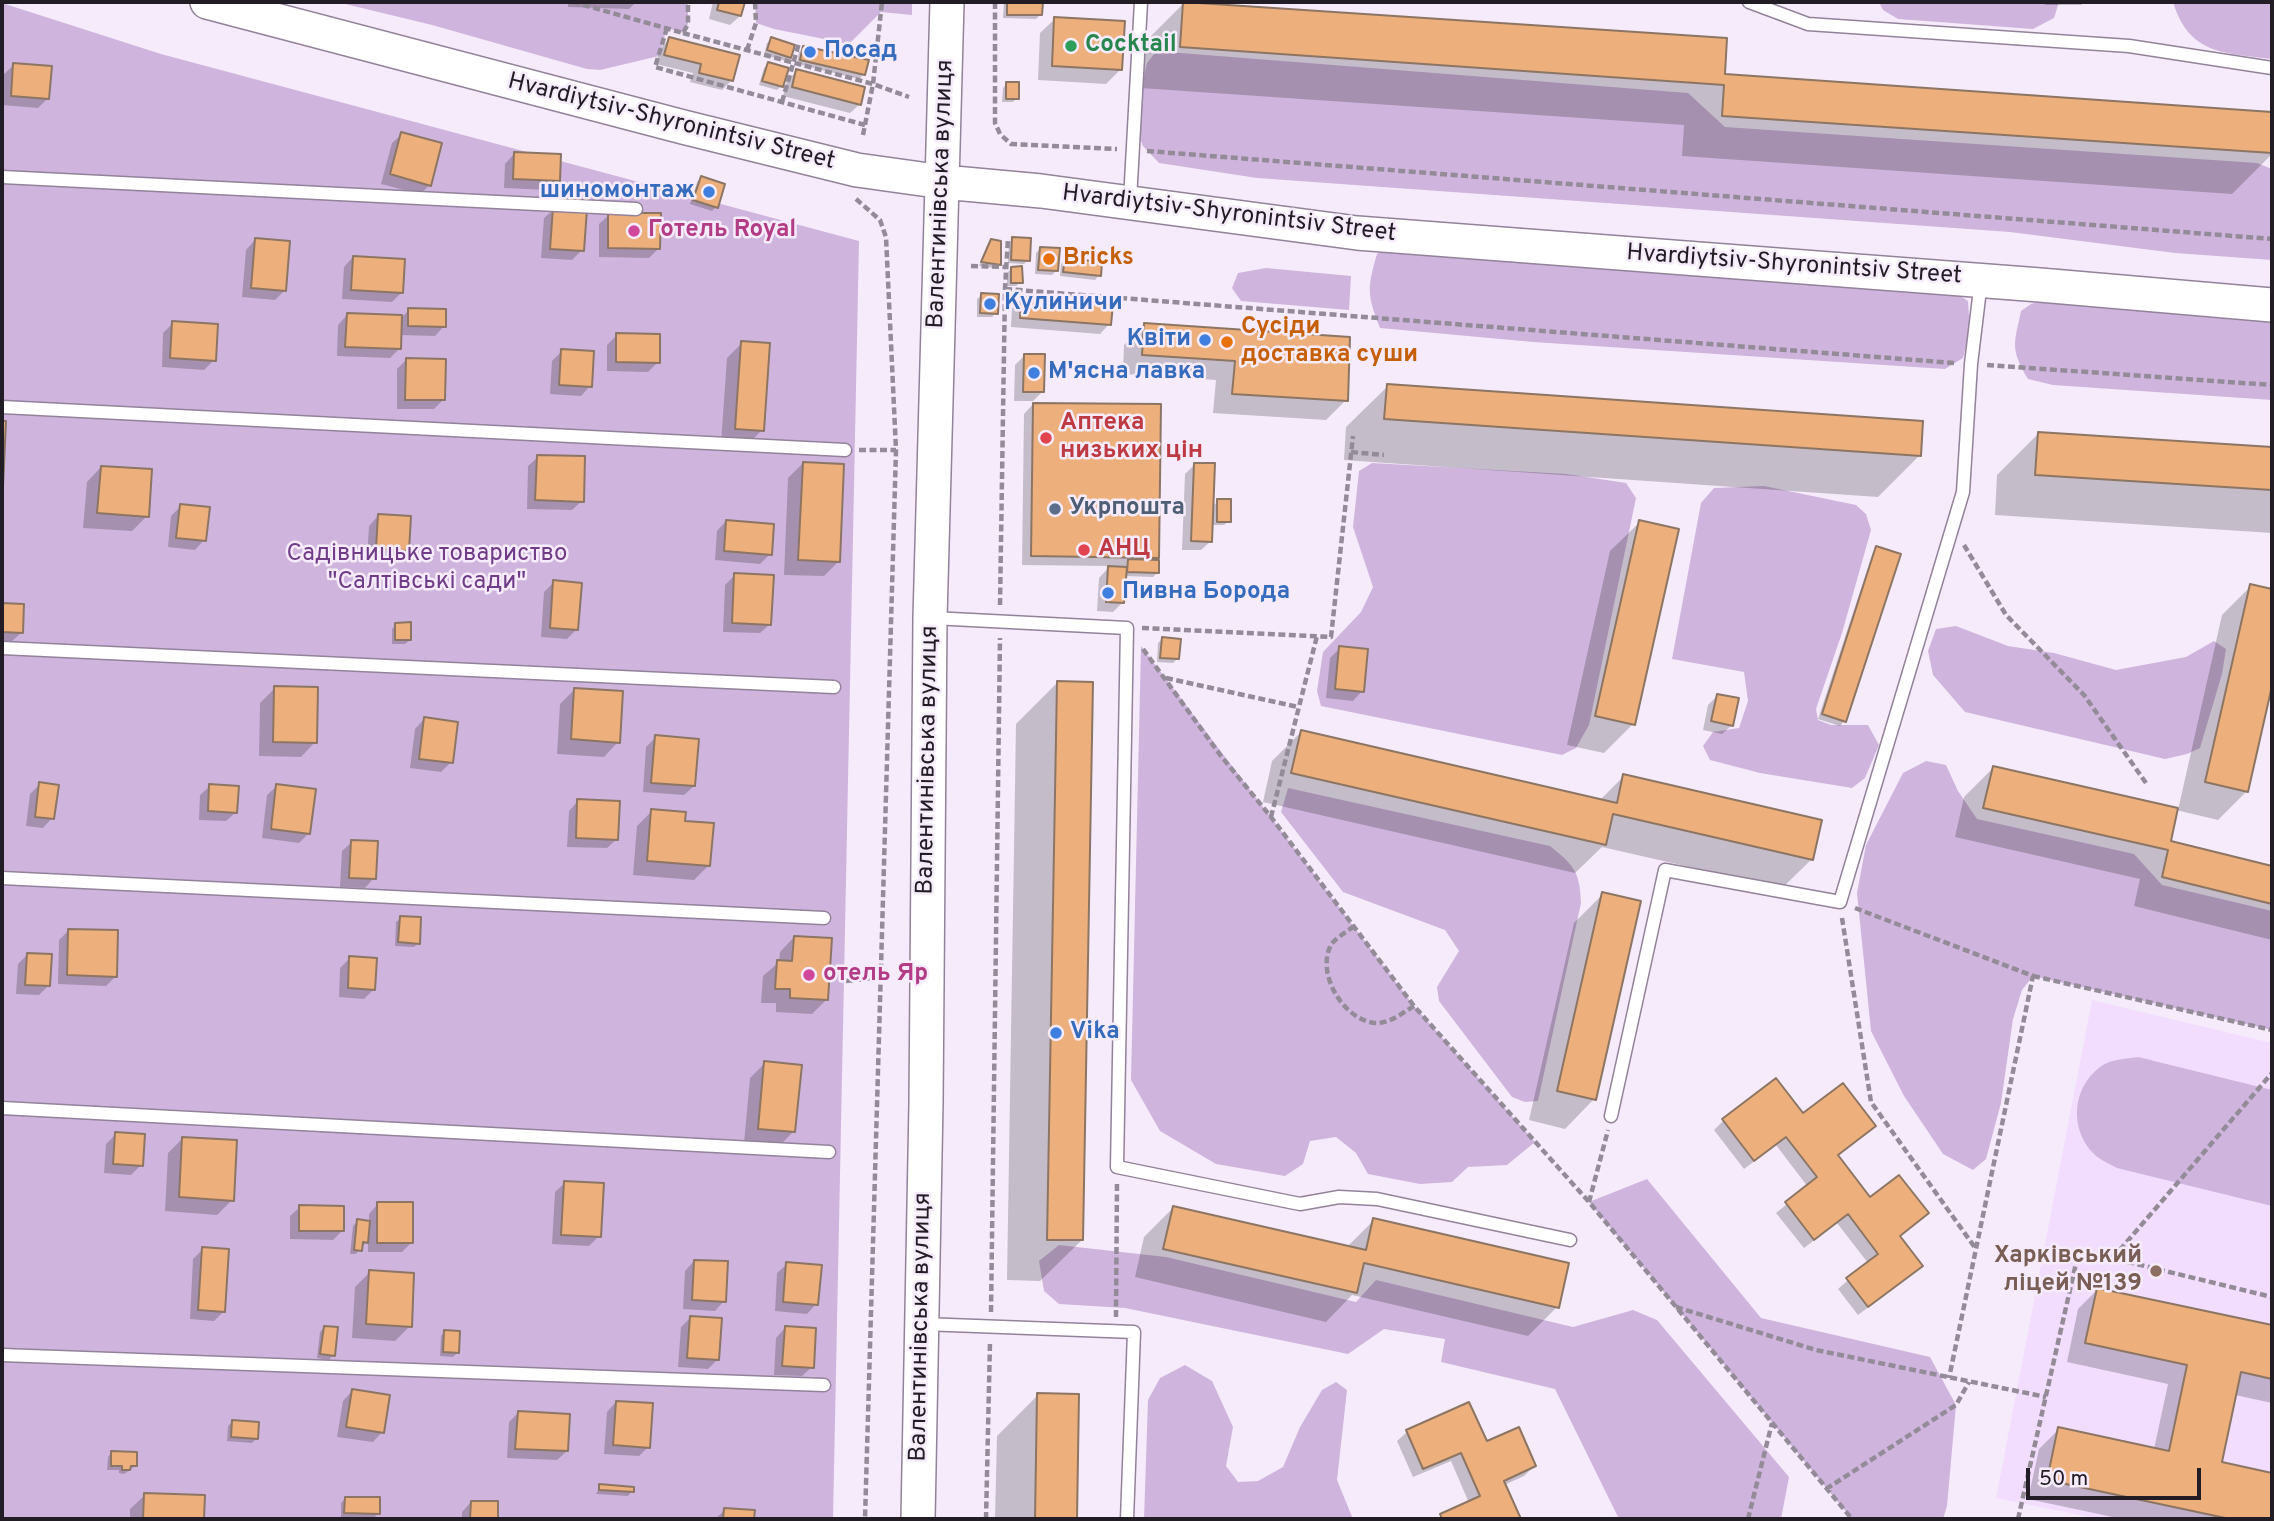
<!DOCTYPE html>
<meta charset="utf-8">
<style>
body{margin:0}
#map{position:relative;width:2274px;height:1521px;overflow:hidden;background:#f6ebfb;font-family:Overpass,sans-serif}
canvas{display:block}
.frame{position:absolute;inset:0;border:4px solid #221c25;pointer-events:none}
.scale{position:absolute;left:2026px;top:1468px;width:175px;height:32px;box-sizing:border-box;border:4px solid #221c25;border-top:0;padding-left:9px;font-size:21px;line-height:24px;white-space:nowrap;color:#221c25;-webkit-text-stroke:5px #f6ebfb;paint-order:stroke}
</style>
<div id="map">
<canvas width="2274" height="1521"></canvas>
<div class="frame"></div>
<div class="scale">50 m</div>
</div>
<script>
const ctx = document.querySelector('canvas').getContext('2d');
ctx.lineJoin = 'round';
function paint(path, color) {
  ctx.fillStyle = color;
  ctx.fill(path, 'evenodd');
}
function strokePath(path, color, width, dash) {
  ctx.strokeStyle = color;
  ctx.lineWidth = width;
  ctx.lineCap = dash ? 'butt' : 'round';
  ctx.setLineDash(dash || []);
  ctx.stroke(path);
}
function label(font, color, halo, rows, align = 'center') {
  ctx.font = font + ' Overpass,sans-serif';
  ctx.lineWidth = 5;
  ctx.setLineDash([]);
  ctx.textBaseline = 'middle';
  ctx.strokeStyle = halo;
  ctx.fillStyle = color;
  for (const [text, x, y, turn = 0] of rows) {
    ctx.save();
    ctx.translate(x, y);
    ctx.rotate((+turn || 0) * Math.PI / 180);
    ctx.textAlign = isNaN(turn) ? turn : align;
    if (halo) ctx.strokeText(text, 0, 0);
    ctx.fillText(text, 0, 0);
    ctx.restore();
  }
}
paint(new Path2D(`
 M2092,1000L2272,1043V1519H2099L1996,1498Z`), '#f2ddfe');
paint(new Path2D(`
 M337,2H688V24L683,33L667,28L659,56L600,70L587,69L432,25Z
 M755,2H912V15L881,12L849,44L774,29L756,23Z
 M1879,2H2059L2054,18L2033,29L1898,19L1883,10Z
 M2173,2H2272V59C2225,53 2189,55 2173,2Z
 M2,3L161,54L859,241L833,1519H2Z
 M1168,52L1688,93L1725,127L2257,163L2272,169V260L2175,253L2010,232L1257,178L1159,163L1143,146L1139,136L1141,90L1147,63L1154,54Z
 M1392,244L1952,291L1968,301L1970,330L1963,358L1945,369L1533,342L1380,328C1367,295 1367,288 1377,254Z
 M1266,268L1351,276L1349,310L1241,301L1232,288L1238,273Z
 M2056,297L2272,311V400L2053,385L2028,379C2010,349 2014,344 2021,311L2031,304Z
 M1372,463L1567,474L1626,483L1636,498L1589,725L1576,748L1562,755L1321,706L1317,691L1323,652L1361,612L1373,587L1353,527L1359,471Z
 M1764,486L1856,505L1866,514L1871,530L1842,633L1816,709L1818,720L1831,725H1868L1879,745L1865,778L1852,788L1760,773L1710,760L1703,746L1713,732L1739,728L1748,701L1744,672L1672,659L1701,503L1714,488Z
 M1956,626L2008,646L2054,653L2116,670L2186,657L2214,641L2226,649L2222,674L2200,748L2187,754L2165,759L1965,712L1933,675L1928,651L1936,629Z
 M1141,646L1414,1006L1535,1142L1507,1165L1468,1167L1452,1182L1420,1184L1368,1174L1356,1153L1336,1137L1310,1141L1303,1164L1285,1176L1216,1164L1160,1131L1131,1080Z
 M1926,761L1946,765L1958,791L1977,819L2134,854L2162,885L2272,911V1030L2033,976L2022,990L2013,1019L2001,1103L1986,1159L1973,1170L1943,1154L1904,1096L1871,1031L1857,893L1866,845L1903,773Z
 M1288,788L1550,846C1574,865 1580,872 1581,903L1538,1101L1525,1102L1512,1097L1439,1001L1437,987L1459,951L1445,930L1343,892L1281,812Z
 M2138,1057L2272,1090V1206L2117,1168C2110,1164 2100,1160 2094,1154C2069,1129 2072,1088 2100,1067C2111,1059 2125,1059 2138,1057Z
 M1647,1179L1761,1318L1930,1357L1956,1405L1947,1506L1943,1519H1852L1589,1202Z
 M1059,1245L1166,1257L1356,1302L1376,1280L1573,1327L1633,1310L1657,1320L1789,1477L1781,1519H1619L1555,1389L1441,1362L1445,1339L1384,1329L1348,1354L1125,1308L1059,1304L1044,1291L1039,1261Z
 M1185,1365L1212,1381L1233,1427L1226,1466L1238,1482L1258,1481L1283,1467L1300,1427L1322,1390L1336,1382L1347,1390L1337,1480L1353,1519H1144L1148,1400L1160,1378Z`), '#cfb5dd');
paint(new Path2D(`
 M568,2H636L629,9L568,7Z
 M713,2H743L740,16L730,25L709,19Z
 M1004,2H1041V14L1036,19L1003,18Z
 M2045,2H2085L2081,5H2045Z
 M1184,3L1723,75L2272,113V154L2232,194L1682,156L1684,125L1140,88L1143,44Z
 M1055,19L1121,69L1106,84L1038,80L1040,33Z
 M669,39L731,81L722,90L690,82L693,73L656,64L660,49Z
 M772,39L790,57L786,61L764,55L767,43Z
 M803,48L864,74L859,79L797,64L799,52Z
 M768,64L781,86L777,90L759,85L764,68Z
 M14,65L48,98L38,108L2,105L4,74Z
 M797,71L860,104L850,113L783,96L787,81Z
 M1007,83L1017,98L1013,102H1002L1003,88Z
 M402,134L430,185L420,194L381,184L392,143Z
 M514,154L558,180L548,190L504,188L505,164Z
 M701,178L716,207L712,211L690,204L697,182Z
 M554,209L582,250L572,260L541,258L544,218Z
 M609,215L659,248L649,258L599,257V224Z
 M1013,238L1028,260L1024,264L1008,263L1009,243Z
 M255,240L285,290L275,300L242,297L246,250Z
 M992,241L999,264L995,268L979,266L987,246Z
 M1040,249L1056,271L1052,275L1035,274L1036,253Z
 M353,257L401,293L392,302L342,299L344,267Z
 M1065,260L1099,275L1095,280L1060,276L1061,264Z
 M1012,268L1021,282L1016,286H1007V273Z
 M982,295L996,313L992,317H977V299Z
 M1022,299L1109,324L1100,334L1011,327L1012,308Z
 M409,310L444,326L435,336L400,335L399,349L390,358L337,356L338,325L347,315L402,317Z
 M173,323L214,360L204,370L162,367L163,333Z
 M1144,325L1346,400L1326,420L1213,413L1216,380L1123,374L1124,345Z
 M617,335L658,362L648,372L607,371V345Z
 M742,343L762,430L747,445L721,443L727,358Z
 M562,351L590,386L581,396L550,394L552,361Z
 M1024,356L1043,391L1033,401H1014L1015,365Z
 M406,360L443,400L434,409H397V369Z
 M1388,386L1919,456L1878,497L1344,460L1346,427Z
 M1033,404L1157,557L1153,562L1157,573L1153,577L1124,576L1123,602L1113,612L1097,611L1099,578L1110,566L1022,565L1024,414Z
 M2038,434L2272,448V533L1995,515L1997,475Z
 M538,457L582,501L572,510L527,509L528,466Z
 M803,463L838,562L824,576L784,575L788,478Z
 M1194,465L1212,507L1218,501L1229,521L1224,525H1211V541L1201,550H1182L1185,474Z
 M101,467L147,516L132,531L83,528L87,482Z
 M181,506L204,540L195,550L168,547L171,516Z
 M378,516L407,551L397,560L367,558L369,526Z
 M726,521L770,554L760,564L715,560L717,531Z
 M1640,522L1633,724L1604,753L1567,745L1610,551Z
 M1877,548L1899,555L1844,721L1840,726L1818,719L1873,552Z
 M735,575L770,624L760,633L723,632L725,585Z
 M554,582L577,629L567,639L541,637L544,592Z
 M2251,586L2272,591V677L2247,791L2218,820L2176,810L2169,842L2272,868V940L2134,906L2140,879L1955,837L1964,797L1993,768L2178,810L2222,615Z
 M2,604L23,606L21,633L11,642H2Z
 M396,624L410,640L405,644H392V629Z
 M1162,639L1178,658L1173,663L1157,662L1158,643Z
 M1340,648L1362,691L1353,701L1326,698L1330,658Z
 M1057,683L1082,1240L1040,1281L1007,1280L1016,724Z
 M275,688L315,742L301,757L259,756L260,703Z
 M575,689L618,742L604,757L557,754L560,704Z
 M1718,695L1732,725L1722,734L1703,730L1708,705Z
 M424,719L451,762L441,772L410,768L415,729Z
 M1301,732L1599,801L1624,776L1812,859L1782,888L1602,847L1575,873L1263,802L1272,761Z
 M656,737L694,786L684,795L643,792L646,747Z
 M40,784L52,818L43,828L26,826L30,794Z
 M210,786L236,812L226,821L199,820L200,795Z
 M277,786L309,833L299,843L262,838L267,795Z
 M578,801L617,839L607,848L567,847L569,811Z
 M652,811L683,822L709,865L694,880L633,875L637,826Z
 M352,842L374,878L365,888L340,887L342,851Z
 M1603,894L1594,1099L1565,1129L1529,1120L1574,923Z
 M401,918L418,943L414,947L395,946L396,922Z
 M69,930L116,976L106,986L58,984L59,940Z
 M794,937L826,1000L812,1014L776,1012V1003H761L763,976L779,962L780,952Z
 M28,954L48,986L39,995L16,994L18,964Z
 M350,958L374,989L364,999L339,997L340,968Z
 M765,1063L794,1131L779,1146L744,1143L750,1078Z
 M1803,1115L1874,1126L1837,1157L1870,1199L1926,1213L1898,1237L1911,1275L1858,1315L1838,1289L1868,1263L1837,1223L1804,1248L1776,1213L1808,1187L1776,1145L1744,1169L1714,1130L1723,1121Z
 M116,1134L141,1165L131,1175L104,1173L106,1144Z
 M183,1138L232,1200L217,1215L165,1211L168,1153Z
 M565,1183L599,1236L589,1246L552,1244L555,1192Z
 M378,1204L411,1243L402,1252H368V1240L356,1254H350L353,1226L358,1221L369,1223V1214Z
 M300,1207L342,1231L333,1240L290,1239V1216Z
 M1173,1208L1346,1248L1374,1220L1557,1307L1528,1336L1352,1295L1326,1322L1135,1277L1144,1237Z
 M203,1249L224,1311L214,1321L190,1319L193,1259Z
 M694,1261L724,1301L715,1311L683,1309L685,1271Z
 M787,1264L816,1304L807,1314L775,1311L777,1273Z
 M370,1272L410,1326L395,1341L352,1338L355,1287Z
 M2098,1289L2272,1327V1403L2235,1395L2220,1464L2272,1475V1519H2122L2028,1499L2039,1449L2059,1429L2154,1449L2168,1384L2067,1362L2078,1309Z
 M691,1317L717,1360L708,1369L678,1367L681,1327Z
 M324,1328L333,1355L329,1360L317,1358L320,1332Z
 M785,1328L812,1367L802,1376L774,1375L776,1338Z
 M445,1331L457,1353L453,1357L440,1356L441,1336Z
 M352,1391L382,1432L373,1442L337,1437L343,1401Z
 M1038,1395L1077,1396L1075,1519H995L997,1436Z
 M616,1402L648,1447L639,1456L604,1454L607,1412Z
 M518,1413L567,1451L557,1460L507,1458L509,1422Z
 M232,1422L256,1439L252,1443L227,1441L228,1426Z
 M1407,1432L1486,1444L1534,1466L1524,1476L1504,1485L1519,1519H1437L1469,1503L1451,1461L1413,1477L1397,1441Z
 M112,1452L135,1466L124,1474L119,1473V1470H107L108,1457Z
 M600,1486L632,1491L628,1496L596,1494Z
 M145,1495L203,1497L202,1519H130V1509Z
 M346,1498L378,1513L374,1518L341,1517V1503Z
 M471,1502L497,1503L496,1519H462V1512Z
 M725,1510L753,1512L752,1519H715Z`), '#0003');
const building = new Path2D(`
 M719,2H745L741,16L717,10Z
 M1007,2H1043L1042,15H1007Z
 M1183,2L1727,38L1725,74L2272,112V153L1722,116L1724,85L1180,47Z
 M1054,17L1125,21L1122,70L1052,66Z
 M669,37L740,55L733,81L699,73L701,64L664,55Z
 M771,37L795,45L791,58L767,50Z
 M803,46L869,60L865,75L800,60Z
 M768,62L789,68L783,87L762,81Z
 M13,63L52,66L49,99L11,96Z
 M796,69L865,87L861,105L792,87Z
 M1006,82H1019V99H1006Z
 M401,132L442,143L431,186L390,174Z
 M514,152L561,154L560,181L513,179Z
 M701,176L725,184L718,208L693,200Z
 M553,207L587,209L584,251L550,249Z
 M608,213H661L660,249L608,248Z
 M1012,237L1031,238L1030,261L1011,260Z
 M255,238L290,241L286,291L251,288Z
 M991,239L1001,241V265L981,262Z
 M1040,247L1060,248L1058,271L1038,270Z
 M353,256L405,259L403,293L351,290Z
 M1065,258L1102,262L1101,276L1063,272Z
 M1022,266L1023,283H1011V267Z
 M981,293L999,294L998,314L980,313Z
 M1021,297L1113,304L1111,325L1020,318Z
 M408,308L446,309V327L408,326Z
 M347,313L402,315L401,349L345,347Z
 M172,321L218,324L216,361L170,358Z
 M1144,323L1350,337L1348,401L1232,394L1235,361L1142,355Z
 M616,333L660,334V363L616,362Z
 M741,341L770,343L764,431L735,429Z
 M561,349L594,351L592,387L559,385Z
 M1024,354H1045L1044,392H1023Z
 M406,358L446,359L445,400H405Z
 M1387,384L1923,421L1921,456L1384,419Z
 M1033,403L1161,404L1159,558L1031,556Z
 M2,421H6L2,509Z
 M2038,432L2272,447V490L2035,475Z
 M537,455L585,456L584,502L535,500Z
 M803,462L844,464L840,562L798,560Z
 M1194,463H1215L1212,542L1191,541Z
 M101,466L152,469L149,517L97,513Z
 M1217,499H1231V522H1217Z
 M180,504L210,507L206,541L176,538Z
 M378,514L411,516L409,551L376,549Z
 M726,520L774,524L772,555L724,551Z
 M1639,520L1679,529L1635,725L1595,716Z
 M1876,546L1901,554L1846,722L1822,714Z
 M1128,559L1159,560V573L1127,572Z
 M1108,566L1127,567L1124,603L1106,602Z
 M734,573L774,575L771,625L732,623Z
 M553,580L582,583L578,630L550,628Z
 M2250,584L2272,589V686L2248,792L2205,782Z
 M2,603L24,604L23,633L2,632Z
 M411,622V640H395V623Z
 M1162,637L1181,639L1179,659L1160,658Z
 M1339,646L1368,649L1364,692L1335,689Z
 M1057,681L1093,682L1083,1240H1047Z
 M274,686L318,687L317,743L273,742Z
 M574,688L623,691L620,743L571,739Z
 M1717,694L1739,698L1733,726L1711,721Z
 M424,717L458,722L453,763L419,759Z
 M1301,730L1617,803L1623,774L1822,820L1813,860L1613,814L1606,845L1291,773Z
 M655,735L699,739L695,786L651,783Z
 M1993,766L2178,808L2171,841L2272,866V904L2162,877L2168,850L1983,808Z
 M39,782L59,785L54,819L35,817Z
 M209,784L239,786L237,813L208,811Z
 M276,784L316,789L310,834L271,829Z
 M577,799L620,801L618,840L576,838Z
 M651,809L686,812L685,821L714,823L710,866L647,861Z
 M351,840L378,841L376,879L349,878Z
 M1602,892L1641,901L1596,1100L1557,1091Z
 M400,916L421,917L420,944L398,942Z
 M68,929L118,930L117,977L67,975Z
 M794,936L832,938L828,1000L790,998V989H775L777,960L792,961Z
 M27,953L52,954L50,986L25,985Z
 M349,956L377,958L375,990L348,988Z
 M764,1061L802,1065L795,1132L758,1129Z
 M1776,1078L1803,1113L1843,1083L1876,1126L1838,1155L1870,1197L1899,1175L1929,1213L1900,1236L1923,1266L1868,1307L1846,1278L1878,1254L1848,1214L1814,1240L1785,1202L1817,1177L1786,1137L1754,1161L1722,1119Z
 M115,1132L145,1134L143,1166L113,1164Z
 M182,1137L237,1140L234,1201L179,1197Z
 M564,1181L604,1183L601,1237L561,1235Z
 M377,1202H413V1243H377Z
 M299,1205L344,1206V1231H299Z
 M1173,1206L1366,1250L1373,1218L1569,1263L1559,1308L1364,1263L1357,1293L1163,1249Z
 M357,1219L370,1221L368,1243L363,1242L362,1251L354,1250Z
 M202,1247L229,1249L225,1312L198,1310Z
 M694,1260L728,1261L726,1302L692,1300Z
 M786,1262L822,1265L818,1305L783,1302Z
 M369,1270L414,1273L412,1327L366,1324Z
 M2097,1288L2272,1325V1379L2241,1372L2222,1462L2272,1473V1519H2230L2047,1480L2058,1427L2169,1451L2187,1365L2085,1343Z
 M690,1316L722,1318L719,1360L687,1358Z
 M324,1326L338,1327L335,1356L320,1354Z
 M785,1326L816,1328L814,1368L782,1366Z
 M444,1330L460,1331L459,1353L443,1352Z
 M352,1389L390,1395L384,1433L346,1427Z
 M1037,1393L1079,1394L1077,1519H1035Z
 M616,1401L653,1403L650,1448L613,1445Z
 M1469,1402L1487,1441L1519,1427L1536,1466L1504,1481L1521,1519H1442L1440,1514L1480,1496L1461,1453L1423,1469L1406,1430Z
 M518,1411L570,1414L568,1451L515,1449Z
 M232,1420L259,1422L258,1439L231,1437Z
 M111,1451L137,1452V1466H131L130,1470H122V1466H111Z
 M599,1484L634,1487V1492L599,1490Z
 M144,1493L205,1495L204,1519H143Z
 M345,1497H380V1514L344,1513Z
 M471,1501H498V1519H470Z
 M724,1508L755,1510L754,1519H723Z`);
paint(building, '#edaf7c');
strokePath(building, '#8c7563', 2);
const lane = new Path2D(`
 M1749,2L1808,24L2129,46L2272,68
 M2,177L636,209
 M1130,200L1141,2
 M2,407L845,450
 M932,618L1127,628L1117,1167L1300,1204L1339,1197L1377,1199L1570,1240
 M2,648L834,687
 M2,878L824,918
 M2,1108L829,1152
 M1611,1116L1665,870L1840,902L1963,492L1971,364L1981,281
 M923,1324L1134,1332L1127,1519
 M2,1355L824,1385`);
const secondary = new Path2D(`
 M207,2L683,127L857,170L943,182L1041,191L1357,233L2040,285L2272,305
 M918,1519L926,1103L930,618L947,2`);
strokePath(lane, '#92829a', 15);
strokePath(secondary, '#92829a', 36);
strokePath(new Path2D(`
 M573,2L683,33L688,24V2
 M995,2V123L1000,134L1011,144L1117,149
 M667,28L655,67L865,125
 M683,33L873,84L909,97
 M747,50L756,23L755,2
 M782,102L799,43
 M863,135L873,84L882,2
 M1147,151L2272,239
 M856,199L880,220L886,237L896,450L865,1519
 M971,266L1006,267
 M1005,289L1954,363
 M1987,365L2272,385
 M859,450H896
 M1351,452L1384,455
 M1964,545L2006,615L2084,695L2146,783
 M1000,605L1005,289L1008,238
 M1142,628L1331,637L1353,436
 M1143,649L1221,756L1271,817L1414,1006L1589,1202L1852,1519
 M1166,678L1298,707
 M1271,817L1317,636
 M1855,908L2033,976L1949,1378
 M1842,918L1871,1102L1976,1249
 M1354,926C1347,932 1333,939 1330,947C1317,976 1344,1019 1374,1023C1389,1024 1401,1014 1414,1006
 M2033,976L2272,1030
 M846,981L882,977
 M1589,1202L1608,1130
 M2113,1258L2272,1073
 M1676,1307L1816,1350L2046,1397
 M991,1312L1000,638
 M1116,1317L1117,1182
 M1826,1489L1956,1405L1969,1382
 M986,1519L990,1342
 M1748,1519L1772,1423
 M2018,1519L2079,1250L2272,1297`), '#948b98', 4.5, [7, 3.5]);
strokePath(lane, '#fff', 12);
strokePath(secondary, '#fff', 33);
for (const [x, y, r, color] of [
 [1071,46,7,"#2e9e5b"],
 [810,52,7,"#3f7fe0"],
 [709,192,7,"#3f7fe0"],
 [634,231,7,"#d1479c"],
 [1049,259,7,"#e8710a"],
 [990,304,7,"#3f7fe0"],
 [1205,340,7,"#3f7fe0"],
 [1227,342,7,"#e8710a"],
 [1034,373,7,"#3f7fe0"],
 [1046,438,7,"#e0444e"],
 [1055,509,7,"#5c6f8a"],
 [1084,550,7,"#e0444e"],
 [1108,593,7,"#3f7fe0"],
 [809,975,7,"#d1479c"],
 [1056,1033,7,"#3f7fe0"],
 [2156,1271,7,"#8d6e63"]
]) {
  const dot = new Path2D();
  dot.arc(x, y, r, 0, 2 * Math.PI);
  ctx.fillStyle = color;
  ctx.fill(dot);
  strokePath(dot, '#f6ebfb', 2.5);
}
label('bold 24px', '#27864d', '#f6ebfb', [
 ["Cocktail",1085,46]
], 'left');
label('bold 24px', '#366cbe', '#f6ebfb', [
 ["Посад",824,52],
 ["шиномонтаж",695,192,"right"],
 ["Кулиничи",1004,304],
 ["Квіти",1191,340,"right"],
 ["М'ясна лавка",1048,373],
 ["Пивна Борода",1122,593],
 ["Vika",1070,1033]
], 'left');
label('24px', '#221c25', '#f6ebfb', [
 ["Hvardiytsiv-Shyronintsiv Street",671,123,14],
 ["Валентинівська вулиця",942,194,-88],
 ["Hvardiytsiv-Shyronintsiv Street",1229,215,7],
 ["Hvardiytsiv-Shyronintsiv Street",1794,266,4],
 ["Валентинівська вулиця",929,760,-89],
 ["Валентинівська вулиця",922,1327,-89]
]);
label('bold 24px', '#b23c85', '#f6ebfb', [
 ["Готель Royal",648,231],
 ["отель Яр",823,975]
], 'left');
label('bold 24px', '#c56008', '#f6ebfb', [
 ["Bricks",1063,259],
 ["Сусіди",1241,328],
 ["доставка суши",1241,356]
], 'left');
label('bold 24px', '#be3a42', '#f6ebfb', [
 ["Аптека",1060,424],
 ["низьких цін",1060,452],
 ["АНЦ",1098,550]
], 'left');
label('bold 24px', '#4e5e75', '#f6ebfb', [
 ["Укрпошта",1069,509]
], 'left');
label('24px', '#703c88', '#f6ebfb', [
 ["Садівницьке товариство",427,555],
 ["\"Салтівські сади\"",427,583]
]);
label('bold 24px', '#785e54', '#f6ebfb', [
 ["Харківський",2142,1257],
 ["ліцей №139",2142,1285]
], 'right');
</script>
